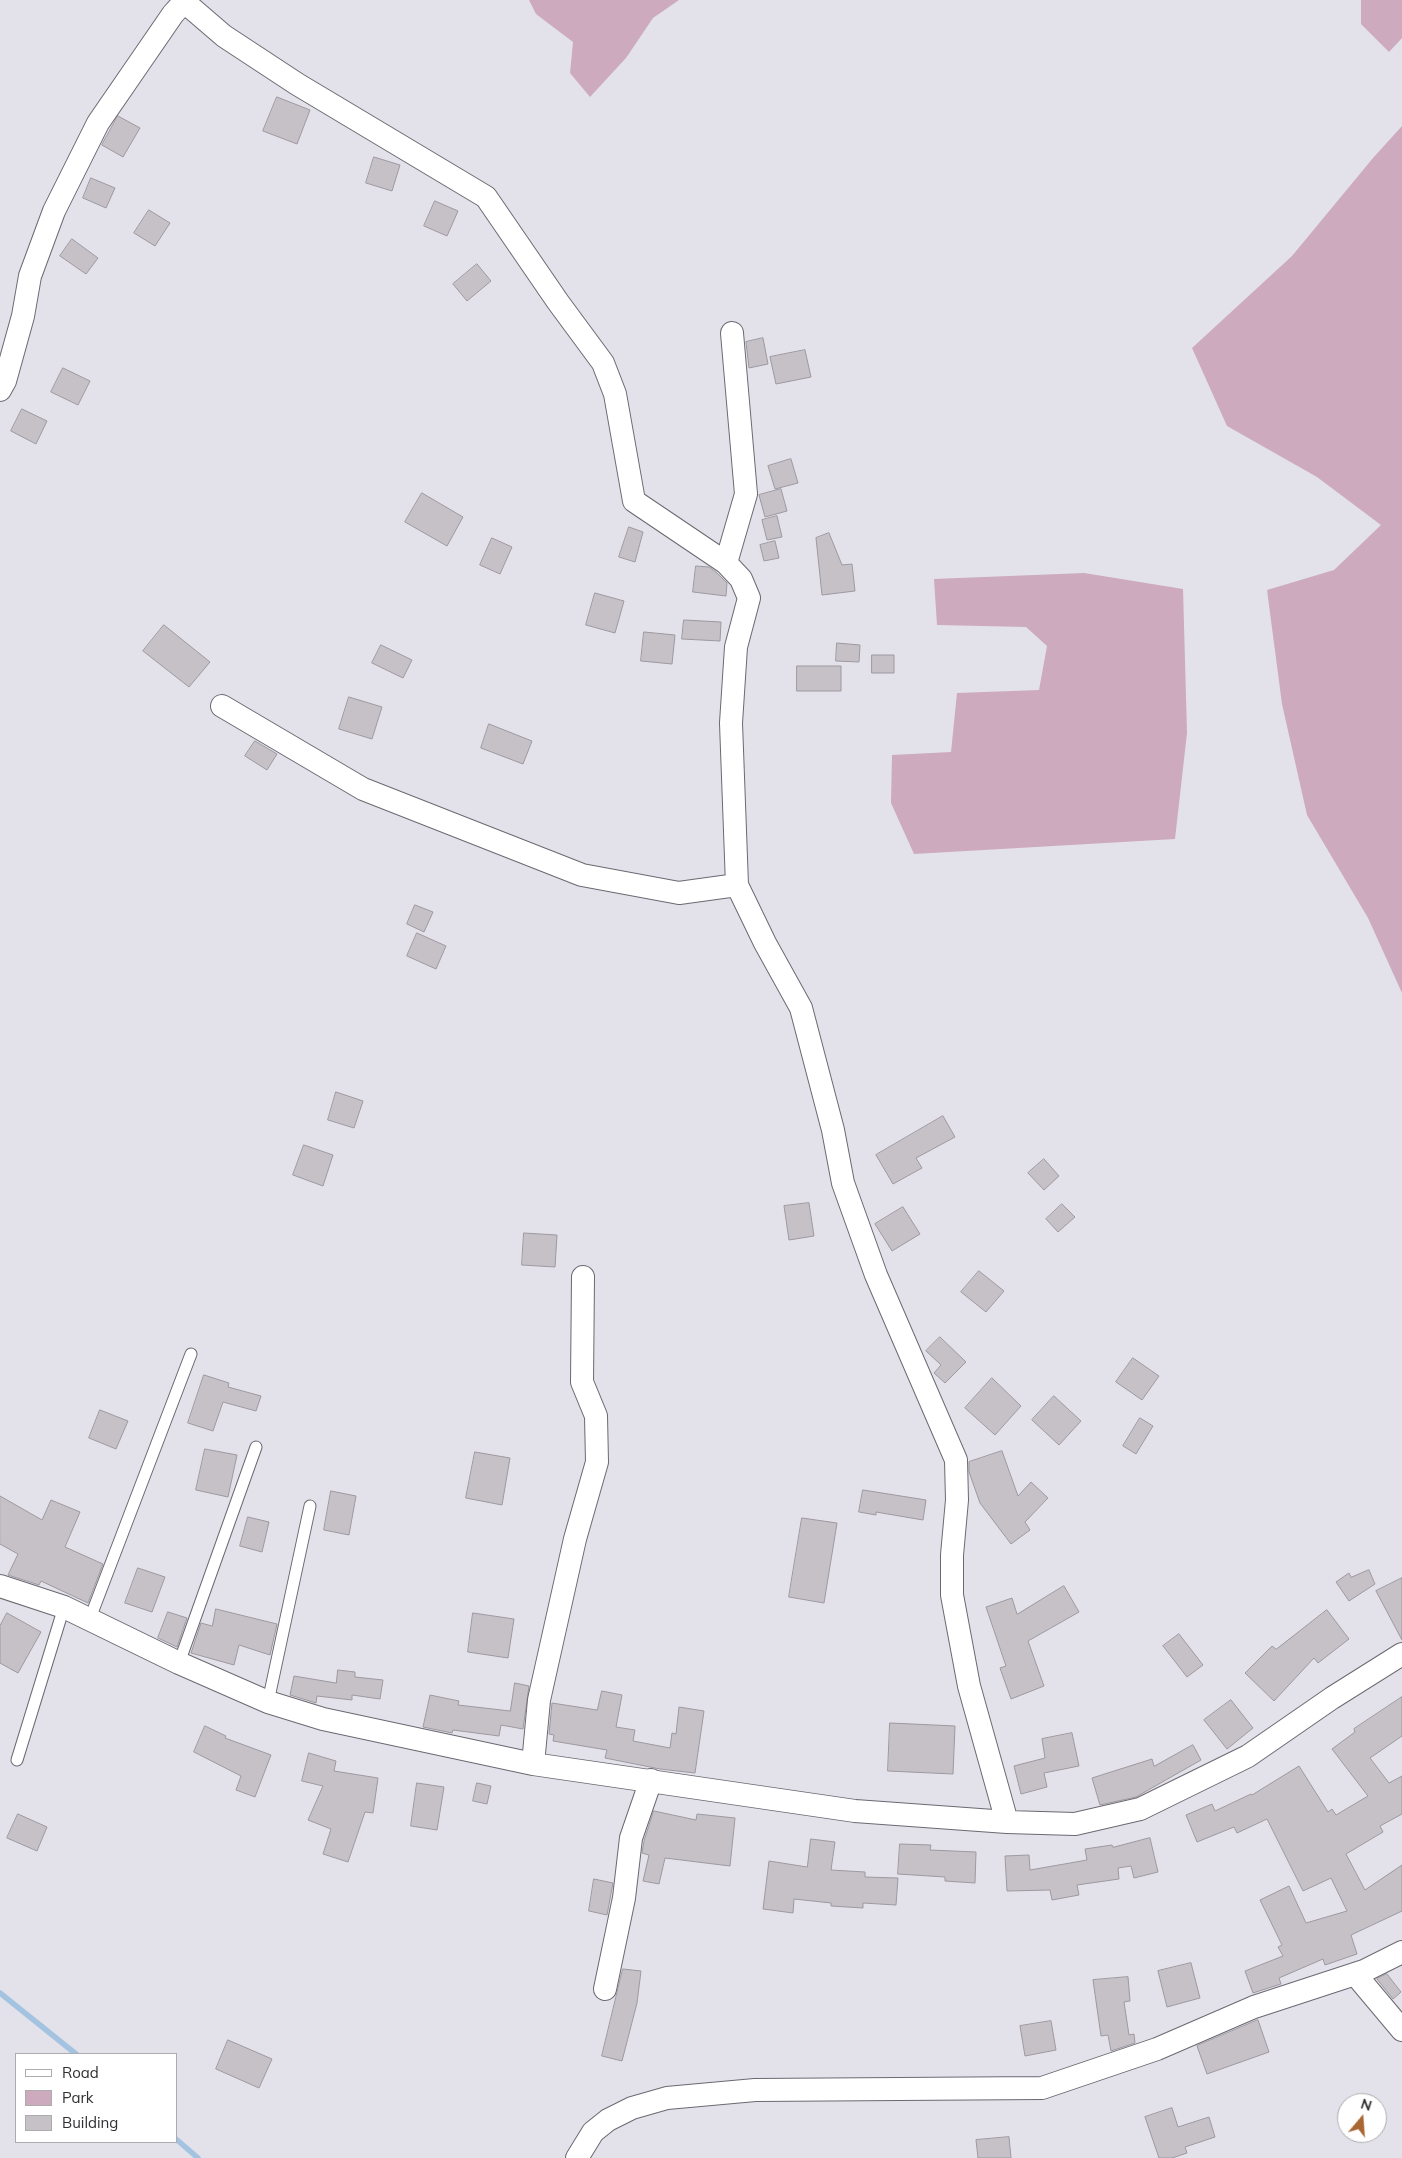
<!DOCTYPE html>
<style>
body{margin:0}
#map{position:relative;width:1402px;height:2158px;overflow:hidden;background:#e3e2eb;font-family:Mulish,sans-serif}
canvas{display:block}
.legend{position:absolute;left:15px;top:2053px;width:162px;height:90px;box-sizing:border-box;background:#fff;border:1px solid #acacad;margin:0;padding:6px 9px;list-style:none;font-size:15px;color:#302f32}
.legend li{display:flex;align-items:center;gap:10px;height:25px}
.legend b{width:25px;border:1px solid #acacad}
.north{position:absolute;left:1337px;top:2093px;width:50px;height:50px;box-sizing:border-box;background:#fff;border:1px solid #acacad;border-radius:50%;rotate:18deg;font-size:14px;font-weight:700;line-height:20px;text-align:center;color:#302f32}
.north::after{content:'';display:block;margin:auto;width:18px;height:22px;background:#a96733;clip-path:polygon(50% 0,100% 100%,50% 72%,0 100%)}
</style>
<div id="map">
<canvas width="1402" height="2158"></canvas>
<ul class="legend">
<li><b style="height:6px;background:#fff"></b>Road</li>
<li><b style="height:14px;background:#cdaabd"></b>Park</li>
<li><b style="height:14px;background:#c6c0c7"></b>Building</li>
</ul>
<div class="north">N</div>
</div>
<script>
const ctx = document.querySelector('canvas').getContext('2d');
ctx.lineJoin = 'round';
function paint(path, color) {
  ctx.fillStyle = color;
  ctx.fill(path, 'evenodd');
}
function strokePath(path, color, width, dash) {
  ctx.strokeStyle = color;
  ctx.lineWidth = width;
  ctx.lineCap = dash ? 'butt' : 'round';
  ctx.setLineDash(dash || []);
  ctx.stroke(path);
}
paint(new Path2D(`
 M529,0H679L653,18L626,58L590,97L570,73L573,42L536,14Z
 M1361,0H1402V38L1389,52L1361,24Z
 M1402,126V993L1368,918L1307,815L1282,704L1267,590L1334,570L1381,525L1317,477L1227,426L1192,348L1292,256L1373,158Z
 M1084,573L1183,589L1187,733L1175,839L914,854L891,803L892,755L951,752L957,693L1039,690L1047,646L1026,627L937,625L934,579Z`), '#cdaabd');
strokePath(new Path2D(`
 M0,1993L76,2054
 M176,2139L198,2158`), '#a3c3e0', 5.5);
const building = new Path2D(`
 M277,97L310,110L297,144L263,131Z
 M118,116L140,128L123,157L102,145Z
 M374,157L400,165L392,191L366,183Z
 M91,178L115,188L106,208L83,198Z
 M435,201L458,211L447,236L424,226Z
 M149,210L170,223L155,246L134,233Z
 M72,239L98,258L86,274L60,256Z
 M477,264L491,281L467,301L453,284Z
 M763,338L768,364L749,368L746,342Z
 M805,350L811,377L776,384L770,357Z
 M63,368L90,381L78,405L51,392Z
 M22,409L47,421L36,444L11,431Z
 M791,459L798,483L775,489L768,466Z
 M781,489L787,511L765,517L759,495Z
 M422,493L463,517L447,546L405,522Z
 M777,516L782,537L767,540L762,520Z
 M629,527L643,532L635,562L619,557Z
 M829,533L842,565L852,564L855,591L822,595L816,538Z
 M492,538L512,547L500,574L480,565Z
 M775,541L779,558L764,561L760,545Z
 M696,566L709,567L717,573L727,583L726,596L693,592Z
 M595,593L624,601L615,633L586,625Z
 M684,620L721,622L720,641L682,639Z
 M164,625L210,662L189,687L143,651Z
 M644,632L675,635L672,664L641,661Z
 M837,643L860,645L859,662L836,661Z
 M381,645L412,660L403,678L372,663Z
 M872,655H894V673H872Z
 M797,666H841V691H797Z
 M349,697L382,707L372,739L339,729Z
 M489,724L532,741L523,764L481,748Z
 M255,741L277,754L267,770L245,756Z
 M415,905L433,912L424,932L407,924Z
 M417,933L446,946L436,969L407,956Z
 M336,1092L363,1101L354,1128L328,1120Z
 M943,1116L955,1137L916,1158L922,1168L893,1184L876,1155Z
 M304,1145L333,1155L323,1186L293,1175Z
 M1044,1159L1059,1176L1044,1190L1028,1173Z
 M809,1203L814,1236L789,1240L784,1206Z
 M1062,1204L1075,1217L1058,1232L1046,1219Z
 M903,1207L920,1234L892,1251L875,1224Z
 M524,1233L557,1235L555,1267L522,1265Z
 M979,1271L1004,1291L986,1312L961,1292Z
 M940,1337L966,1362L945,1383L934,1373L941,1365L926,1351Z
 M1133,1358L1159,1376L1142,1400L1116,1382Z
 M204,1375L229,1383L228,1387L261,1396L256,1411L223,1402L213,1431L188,1423Z
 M992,1378L1021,1406L995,1435L965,1408Z
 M1054,1396L1081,1421L1059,1445L1032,1420Z
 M100,1410L128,1421L116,1449L89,1438Z
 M1140,1418L1153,1426L1136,1454L1123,1446Z
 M205,1449L237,1455L228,1497L196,1490Z
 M1002,1451L1018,1496L1031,1482L1048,1498L1025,1522L1030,1530L1011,1544L980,1503L969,1472V1462Z
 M475,1452L510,1458L502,1505L466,1498Z
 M863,1490L926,1500L923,1520L876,1512V1515L859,1512Z
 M331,1491L356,1496L349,1535L324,1530Z
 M0,1496L42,1520L51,1500L80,1512L65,1547L103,1564L88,1603L41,1581L39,1585L8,1575L18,1554L0,1544Z
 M248,1517L269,1522L262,1552L240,1546Z
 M802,1518L837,1523L824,1603L789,1597Z
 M138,1568L165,1577L152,1612L125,1603Z
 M1369,1570L1375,1584L1349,1601L1336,1582L1349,1573L1351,1577Z
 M1402,1578V1640L1376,1591Z
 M1064,1586L1079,1612L1028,1641L1044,1686L1011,1699L1000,1668L1006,1666L986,1607L1012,1598L1017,1614Z
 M216,1609L277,1624L270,1655L239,1645L234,1665L191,1653L201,1623L212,1626Z
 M1327,1610L1349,1639L1318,1663L1314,1658L1274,1701L1245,1673L1272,1646L1276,1649Z
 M168,1612L187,1618L177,1647L158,1638Z
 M7,1613L41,1632L18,1673L0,1663V1626Z
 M473,1613L514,1619L508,1658L468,1652Z
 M1179,1634L1203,1665L1187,1677L1163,1646Z
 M338,1670L355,1672V1677L383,1680L380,1699L352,1695V1700L317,1696L316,1703L290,1695L294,1676L336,1683Z
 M515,1683L529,1686L523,1729L501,1725L499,1736L453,1730L452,1733L423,1727L430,1695L459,1701L458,1705L510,1711Z
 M602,1691L622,1695L616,1727L635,1730L633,1741L670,1748L672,1733L676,1734L679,1707L704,1711L695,1773L660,1769L605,1758L607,1750L553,1741L554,1735L549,1734L552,1703L597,1710Z
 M1402,1697V1736L1370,1758L1389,1783L1402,1776V1814L1380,1826L1383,1832L1346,1854L1365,1890L1402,1865V1911L1351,1935L1357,1954L1325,1965L1323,1959L1279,1978L1281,1984L1253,1993L1245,1971L1283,1956L1278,1947L1282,1945L1260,1900L1289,1886L1306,1923L1347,1911L1331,1878L1303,1891L1267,1819L1237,1833L1234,1827L1197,1842L1186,1815L1212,1804L1215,1811L1251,1794L1252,1795L1299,1766L1328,1812L1332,1809L1336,1815L1368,1796L1332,1749L1355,1732L1354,1729Z
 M1231,1700L1253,1728L1227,1749L1204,1720Z
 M890,1723L955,1726L953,1774L888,1771Z
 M205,1726L226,1736L225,1738L271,1755L255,1797L236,1790L241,1776L194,1752Z
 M1072,1733L1079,1766L1044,1773L1047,1787L1021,1794L1014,1766L1045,1758L1042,1739Z
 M1193,1745L1201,1760L1136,1797L1100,1805L1092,1778L1152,1759L1154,1766Z
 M309,1753L336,1761L334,1771L378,1778L373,1813L365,1812L348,1862L323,1854L331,1829L308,1820L323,1786L302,1781Z
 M417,1783L444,1787L437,1830L411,1826Z
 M477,1783L491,1786L487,1804L473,1801Z
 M654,1811L696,1820L697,1814L735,1818L730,1866L665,1858L659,1884L643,1881L649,1855L642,1853L644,1841Z
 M18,1814L47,1827L37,1851L7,1838Z
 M1150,1838L1158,1872L1134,1878L1131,1866L1118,1868L1119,1879L1077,1885L1079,1895L1052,1900L1050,1890L1007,1891L1005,1856L1029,1855L1030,1870L1087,1860L1085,1849L1112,1845L1113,1847Z
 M811,1839L835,1842L831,1870L865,1872V1877L898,1878L896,1905L863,1903V1908L831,1906V1903L794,1899L793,1913L763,1909L769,1861L807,1867Z
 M900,1844L931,1845L930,1850L976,1852L975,1883L945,1881V1877L898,1874Z
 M594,1879L613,1883L607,1915L589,1911Z
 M1191,1963L1200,1998L1167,2007L1158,1971Z
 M623,1969L641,1971L637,2003L622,2061L602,2056Z
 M1387,1974L1401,1992L1393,1999L1377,1979Z
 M1128,1977L1130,2001L1124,2002L1129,2035L1134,2034L1135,2043L1111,2051L1108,2035L1101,2036L1093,1980Z
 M1258,2020L1269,2052L1207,2074L1197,2046Z
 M1051,2021L1056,2050L1025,2056L1020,2026Z
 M228,2040L272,2059L259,2088L216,2069Z
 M1172,2108L1178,2127L1209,2117L1215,2137L1185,2147L1187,2153L1172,2158H1159L1145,2117Z
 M1009,2137L1011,2158H978L976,2140Z`);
paint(building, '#c6c0c7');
strokePath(building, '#9e98a0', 1);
const service = new Path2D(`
 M89,1621L191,1354
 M179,1663L256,1447
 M268,1702L310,1506
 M17,1760L64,1607`);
const minor = new Path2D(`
 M182,0L224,36L297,84L486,197L558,302L603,363L615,394L634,501L726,563L741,579L749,598L736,647L731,723L737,885L765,943L801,1008L833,1130L843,1183L876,1275L956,1460L957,1500L952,1555V1595L969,1686L1007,1822
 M0,390L5,381L23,316L30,276L54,211L98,123L173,14L184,2
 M726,563L746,494L732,333
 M222,706L363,789L582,875L679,893L737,885
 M0,1586L64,1607L179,1663L268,1702L323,1719L533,1764L855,1811L1007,1822L1075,1824L1140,1809L1248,1756L1332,1698L1402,1654
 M533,1764L539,1700L575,1539L597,1462L596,1416L582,1382L583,1277
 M1355,1974L1402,2030
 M605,1989L624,1898L631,1838L651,1780
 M577,2158L593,2132L608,2120L632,2108L667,2098L755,2090L1042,2088L1157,2049L1254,2007L1364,1971L1402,1952`);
strokePath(service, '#6b6971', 13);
strokePath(minor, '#6b6971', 24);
strokePath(service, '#fff', 11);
strokePath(minor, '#fff', 22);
</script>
